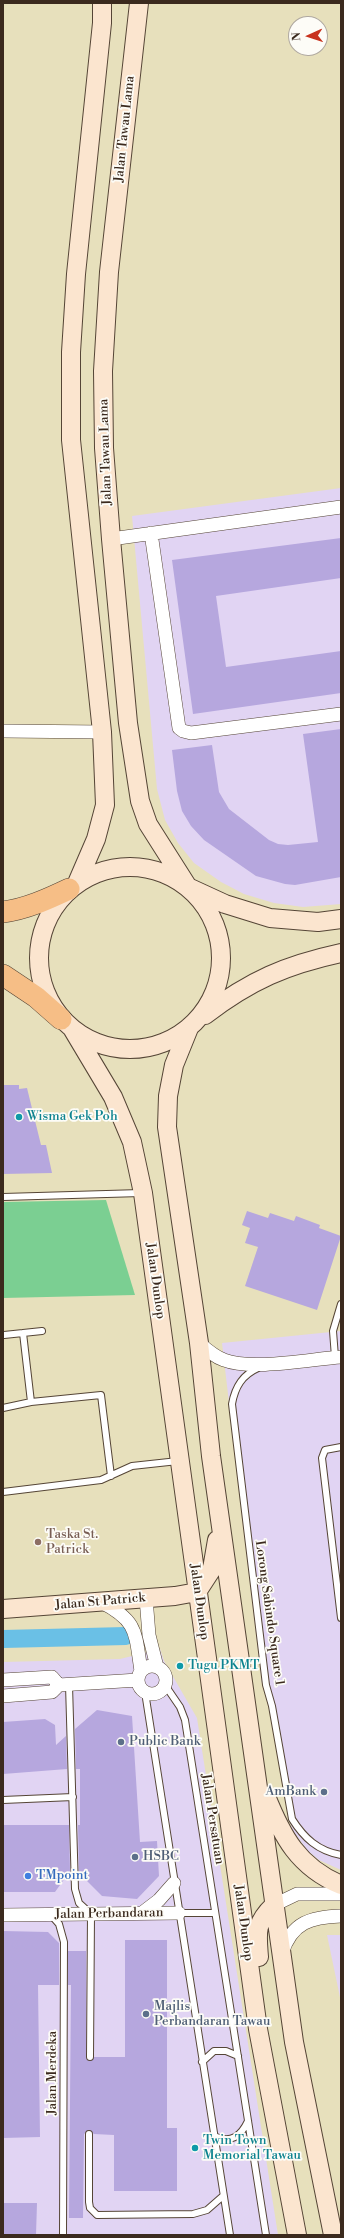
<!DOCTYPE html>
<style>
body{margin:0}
#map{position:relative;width:344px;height:2238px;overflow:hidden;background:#e7e0bc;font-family:"Libre Bodoni",serif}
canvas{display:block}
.frame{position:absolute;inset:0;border:4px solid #3b2a1e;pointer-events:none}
.north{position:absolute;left:288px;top:16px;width:40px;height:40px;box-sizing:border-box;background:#fdfcf7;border:1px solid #afa8a0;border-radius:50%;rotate:267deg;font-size:11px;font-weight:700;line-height:16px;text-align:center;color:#3b2a1e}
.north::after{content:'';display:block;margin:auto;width:14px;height:18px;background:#c8321e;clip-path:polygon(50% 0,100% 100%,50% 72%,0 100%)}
</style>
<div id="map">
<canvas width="344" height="2238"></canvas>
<div class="frame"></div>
<div class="north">N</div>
</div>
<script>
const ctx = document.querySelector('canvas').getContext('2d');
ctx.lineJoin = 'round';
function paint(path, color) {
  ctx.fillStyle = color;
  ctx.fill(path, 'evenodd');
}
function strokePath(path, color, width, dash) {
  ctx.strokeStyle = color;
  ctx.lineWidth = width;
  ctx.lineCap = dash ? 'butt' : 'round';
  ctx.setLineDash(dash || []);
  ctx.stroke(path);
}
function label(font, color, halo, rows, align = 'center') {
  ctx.font = font + ' "Libre Bodoni",serif';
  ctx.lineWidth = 3.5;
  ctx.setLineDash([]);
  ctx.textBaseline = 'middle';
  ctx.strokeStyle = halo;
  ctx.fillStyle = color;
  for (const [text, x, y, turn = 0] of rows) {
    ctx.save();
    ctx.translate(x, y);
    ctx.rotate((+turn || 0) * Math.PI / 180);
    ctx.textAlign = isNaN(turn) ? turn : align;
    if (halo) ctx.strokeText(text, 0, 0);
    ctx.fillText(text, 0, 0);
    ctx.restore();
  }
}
paint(new Path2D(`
 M341,488V904L303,907L274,903L244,894L221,882L194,863L178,843L165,820L157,789L132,516Z
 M341,1331V1870L319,1860L308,1851L293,1831L288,1817L272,1718L262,1684L222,1343Z
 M160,1649L164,1661L197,1718L278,2235H3V1662L120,1659Z
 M327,1935H341V2002Z`), '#e1d4f3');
paint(new Path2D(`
 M106,1200L135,1295L3,1298V1202Z`), '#7bcf92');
strokePath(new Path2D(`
 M3,1639L126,1636`), '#6ac0e6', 18);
paint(new Path2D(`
 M341,538V578L216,596L226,667L341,651V693L193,714L172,560Z
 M341,729V877L295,885L285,884L256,876L204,840L191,826L182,811L177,791L172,750L212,745L219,792L229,809L269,840L278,844L288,845L318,842L303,734Z
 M3,1085H19V1089L27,1088L41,1145H46L52,1173L3,1174Z
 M247,1211L268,1218L270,1213L294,1221L296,1216L320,1225L319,1228L341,1236L317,1310L245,1286L258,1247L245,1243L250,1228L242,1225Z
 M97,1710L132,1716L140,1842L157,1841L159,1876L137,1899L102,1896L79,1873L78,1825H80V1769H76L75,1729Z
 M45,1719L55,1725L56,1745L66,1736L67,1769L3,1774V1722Z
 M3,1825H69L70,1871L55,1892H3Z
 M3,1931L48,1932L59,1943V1985H38L40,2137L3,2138Z
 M125,1940H167V2128H177V2191H114V2135L94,2134L89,2130L84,2134L83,2218H69L71,1985H68V1951H86V2059L90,2061L94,2057H125Z
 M3,2203H37L36,2235H3Z`), '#b6a7de');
const lane = new Path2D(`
 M3,1197L141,1193
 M23,1333L31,1402
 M4,1335L42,1331
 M335,1357L333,1331L341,1304
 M258,1368C242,1375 235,1387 232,1404L266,1685L272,1706L292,1819C304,1838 318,1851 341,1855
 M3,1408L31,1402L101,1395L111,1476
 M341,1447L325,1450L322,1458L341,1618
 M3,1492L101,1480L132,1466L178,1461
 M69,1685L75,1889L79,1903L91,1914L90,2057
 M165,1685L180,1707L185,1720L266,2235
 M145,1692L230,2235
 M3,1800L73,1797
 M179,1913H215
 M52,1916L59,1924L64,1942L63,2235
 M202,2062L214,2051H226L238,2056
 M89,2134V2202L90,2208L97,2215L193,2214L207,2210L223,2196
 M214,2136C231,2144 241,2136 248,2121`);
const street = new Path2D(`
 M151,533L179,728L183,731L191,733L341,714
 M111,539L341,507
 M3,731L102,732
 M199,1343C207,1350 215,1357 224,1360C252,1371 311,1359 341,1357
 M146,1598L149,1635L157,1667
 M101,1602C138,1621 135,1632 141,1671
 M138 1680a14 14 0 1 1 28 0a14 14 0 1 1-28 0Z
 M3,1680L52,1677L59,1685
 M3,1696L52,1692L59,1685L138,1680
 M274,1905L297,1894H341
 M142,1913L159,1900L174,1883
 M3,1915L179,1913
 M282,1953C292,1922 311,1917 341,1916`);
const secondary = new Path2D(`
 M139,3L109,272L103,371L104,448L111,539L128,723L140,801L148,824L188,887L225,904L270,918L318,922L341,919
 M39 958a91 91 0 1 1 182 0a91 91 0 1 1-182 0Z
 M77,883L96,839L105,805L102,732L71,440V352L76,274L102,23V3
 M205,1015C251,980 286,965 341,953
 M189,1028L174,1065L168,1096L167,1127L199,1343L211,1456L294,2042L333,2235
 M73,1030L113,1097L132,1142L143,1193L258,2029L297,2235
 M197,1592L212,1569L217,1540
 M3,1609L175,1596L197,1592
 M266,1796C282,1836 298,1867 341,1885
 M259,1957C257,1932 255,1923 274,1905`);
const primary = new Path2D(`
 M3,912C26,909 48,899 69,889
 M3,975L36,997L61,1019`);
strokePath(lane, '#554536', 8);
strokePath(street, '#554536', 14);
strokePath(secondary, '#554536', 20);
strokePath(primary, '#554536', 22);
strokePath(lane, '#fff', 6);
strokePath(street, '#fff', 13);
strokePath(secondary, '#fbe5cf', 18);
strokePath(primary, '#f6be86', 21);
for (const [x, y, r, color] of [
 [19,1117,4,"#0f9aa8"],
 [38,1542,4,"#8d6e63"],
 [180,1666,4,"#0f9aa8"],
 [121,1742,4,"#5c6f8a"],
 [324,1792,4,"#5c6f8a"],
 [135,1857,4,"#5c6f8a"],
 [28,1876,4,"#3f7fe0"],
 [146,2014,4,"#5c6f8a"],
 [195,2148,4,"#0f9aa8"]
]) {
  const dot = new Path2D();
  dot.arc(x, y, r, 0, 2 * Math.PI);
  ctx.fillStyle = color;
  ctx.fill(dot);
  strokePath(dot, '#fdfcf7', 1.5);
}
label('13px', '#3b2a1e', '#fdfcf7', [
 ["Jalan Tawau Lama",125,129,-84],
 ["Jalan Tawau Lama",106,452,-92],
 ["Jalan Dunlop",155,1281,82],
 ["Jalan St Patrick",100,1602,-5],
 ["Jalan Dunlop",199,1602,82],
 ["Lorong Sabindo Square 1",269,1613,82],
 ["Jalan Persatuan",212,1819,81],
 ["Jalan Perbandaran",109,1914,-1],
 ["Jalan Dunlop",243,1923,82],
 ["Jalan Merdeka",53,2073,-90]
]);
label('13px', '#0d838f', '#fdfcf7', [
 ["Wisma Gek Poh",27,1117],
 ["Tugu PKMT",188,1666],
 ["Twin Town",203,2141],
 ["Memorial Tawau",203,2156]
], 'left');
label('13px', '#785e54', '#fdfcf7', [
 ["Taska St.",46,1535],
 ["Patrick",46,1550]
], 'left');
label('13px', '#4e5e75', '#fdfcf7', [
 ["Public Bank",129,1742],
 ["AmBank",316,1792,"right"],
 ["HSBC",143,1857],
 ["Majlis",154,2007],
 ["Perbandaran Tawau",154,2022]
], 'left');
label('13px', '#366cbe', '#fdfcf7', [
 ["TMpoint",36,1876]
], 'left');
</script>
